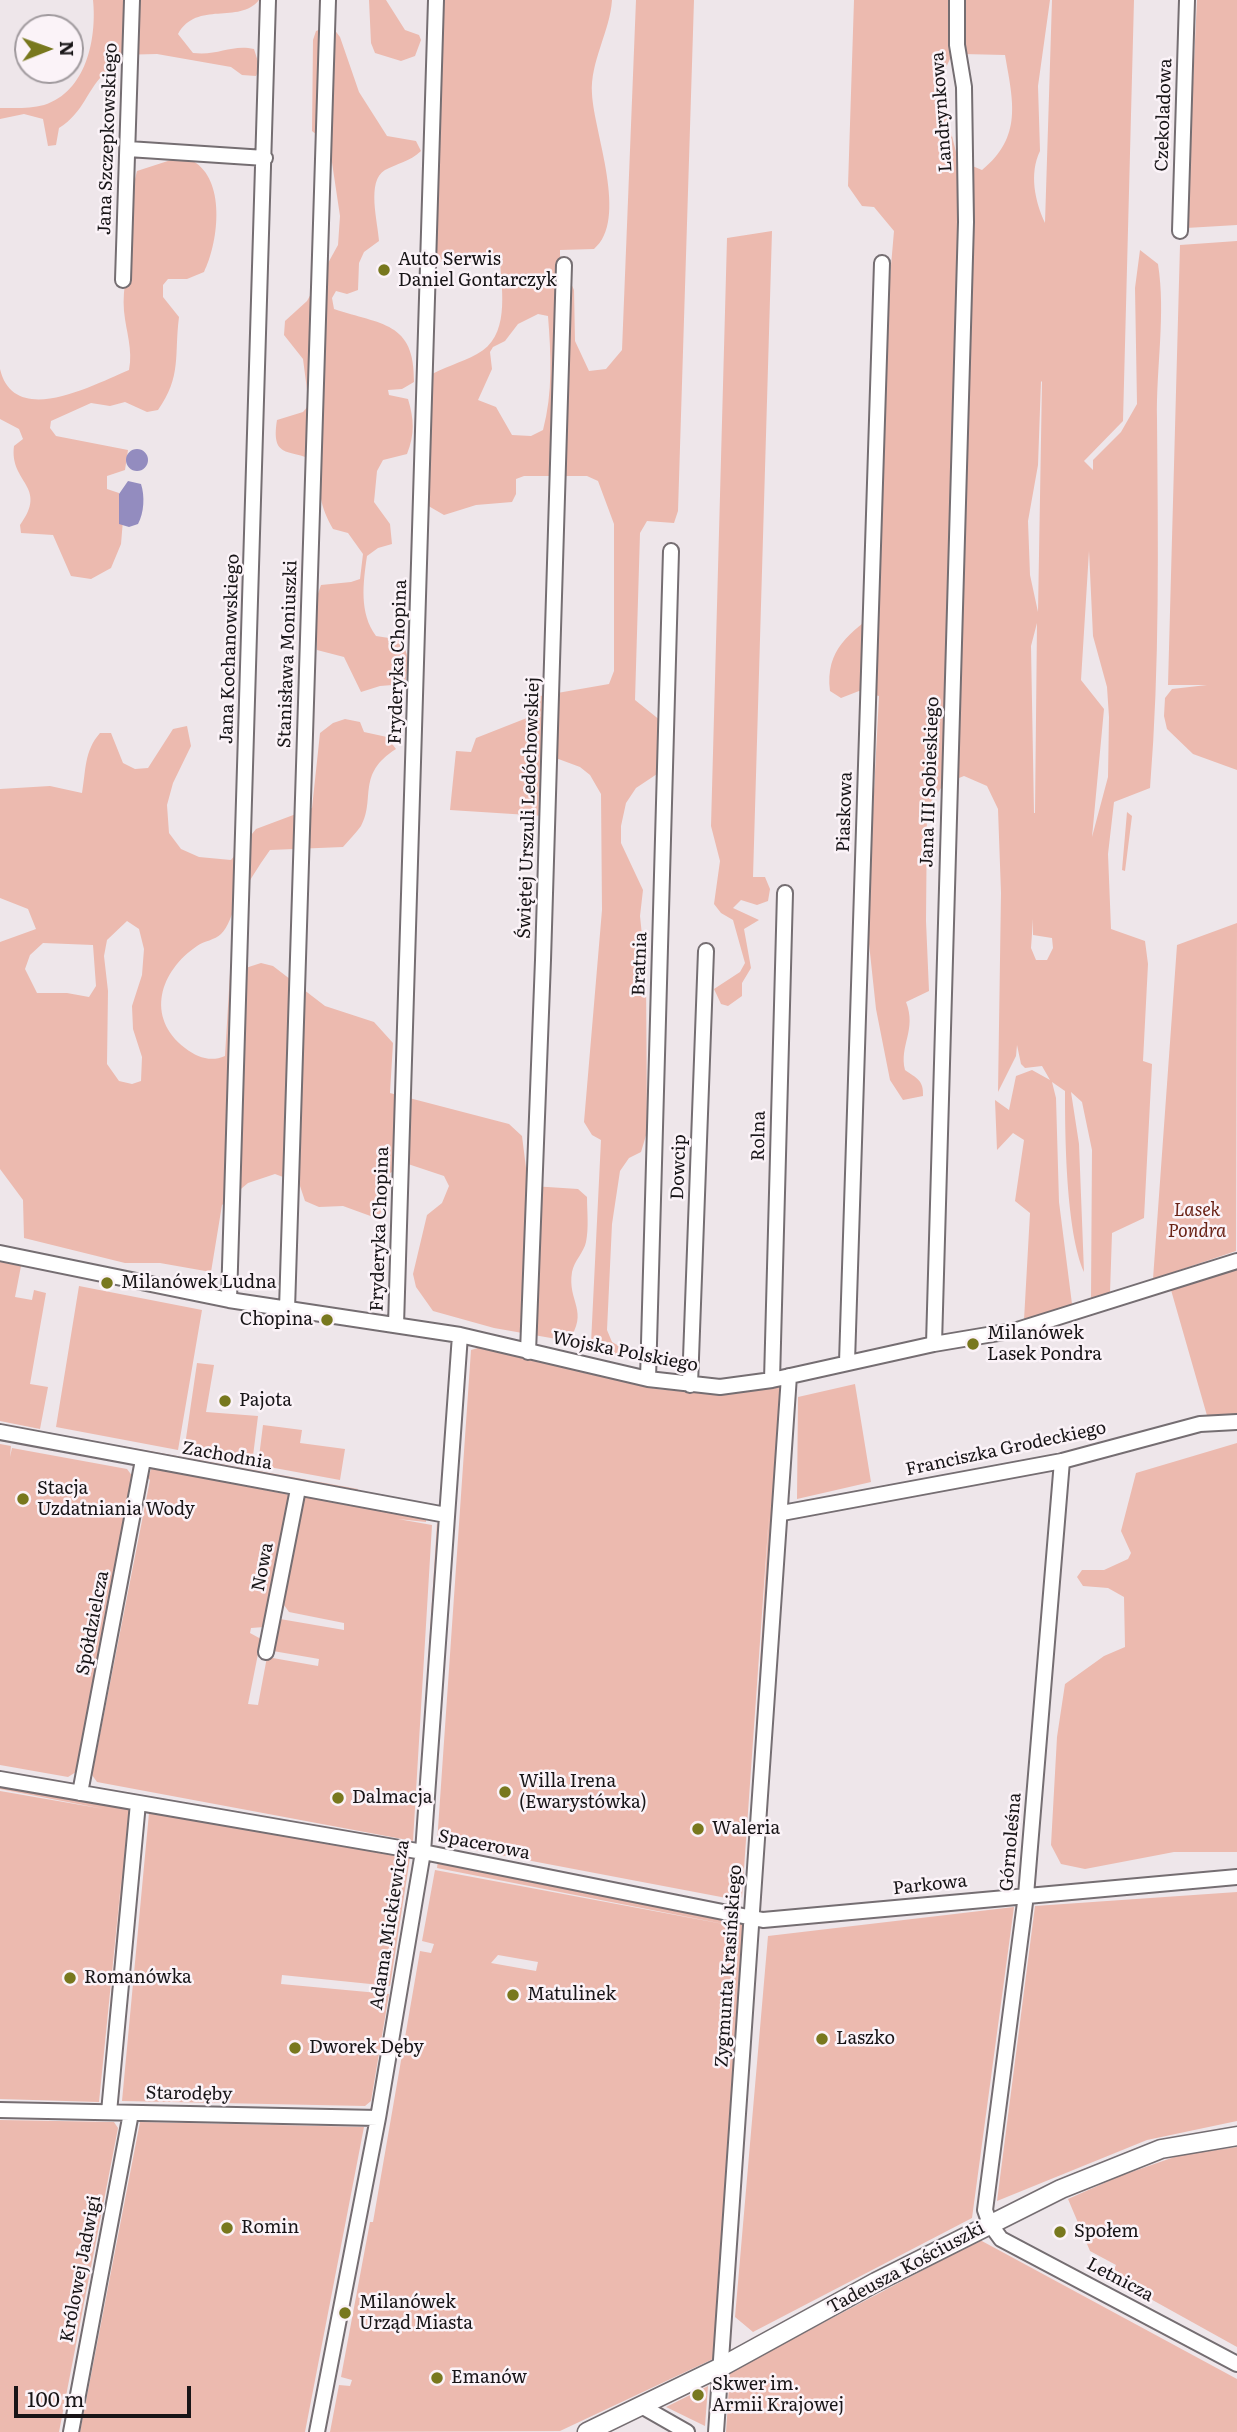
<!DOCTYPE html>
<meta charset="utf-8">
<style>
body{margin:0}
#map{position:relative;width:1237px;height:2432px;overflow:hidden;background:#eee6ea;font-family:Literata,serif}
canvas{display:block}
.north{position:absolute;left:14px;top:14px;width:70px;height:70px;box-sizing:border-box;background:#fbf3f8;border:2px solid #a09a9e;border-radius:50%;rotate:89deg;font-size:19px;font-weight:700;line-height:28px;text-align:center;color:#181517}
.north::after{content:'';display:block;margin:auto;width:24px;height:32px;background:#78781e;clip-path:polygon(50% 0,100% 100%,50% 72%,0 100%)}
.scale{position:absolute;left:14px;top:2386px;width:177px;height:32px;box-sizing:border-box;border:4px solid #181517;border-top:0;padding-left:9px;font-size:21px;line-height:24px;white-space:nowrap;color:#181517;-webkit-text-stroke:5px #fbf3f8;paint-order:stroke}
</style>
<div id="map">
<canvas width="1237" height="2432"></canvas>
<div class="north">N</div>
<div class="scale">100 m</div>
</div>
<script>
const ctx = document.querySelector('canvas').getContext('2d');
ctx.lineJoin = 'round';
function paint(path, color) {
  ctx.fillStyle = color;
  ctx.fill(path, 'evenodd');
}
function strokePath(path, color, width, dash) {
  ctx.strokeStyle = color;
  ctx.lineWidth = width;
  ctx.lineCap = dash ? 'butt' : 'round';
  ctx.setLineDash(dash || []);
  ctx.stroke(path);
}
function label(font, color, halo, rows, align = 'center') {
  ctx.font = font + ' Literata,serif';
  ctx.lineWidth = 5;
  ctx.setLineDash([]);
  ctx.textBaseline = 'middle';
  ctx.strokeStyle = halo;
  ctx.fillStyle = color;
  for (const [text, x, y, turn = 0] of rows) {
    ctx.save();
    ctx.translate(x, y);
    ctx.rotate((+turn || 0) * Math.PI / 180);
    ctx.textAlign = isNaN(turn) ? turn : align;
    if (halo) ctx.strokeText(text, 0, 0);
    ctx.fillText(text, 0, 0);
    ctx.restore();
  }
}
paint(new Path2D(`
 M93,0H259C239,25 197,0 178,34L193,53C219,56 231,44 254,49L260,68L256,76L242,75L231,67L157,54L117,55L110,59L108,70C86,89 85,112 59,128L56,145L48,146L43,119L24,114L0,119V108C14,108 30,109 44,105C86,92 97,39 93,0Z
 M369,0H386L405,30L419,35L421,40L415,56L401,61L375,53L371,43Z
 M441,0H612C610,32 590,61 592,94C594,133 629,220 594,249L560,250V259L574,290L575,341L589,371L606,369L622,350L636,0H694L678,511L674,523L647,521L640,533L635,700L666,725L660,772L636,788L626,803L621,826V843L643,890L640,916L646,974L647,1132L641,1152L629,1158L620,1171L612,1224L607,1330L612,1342L619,1346L621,1352L617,1357L596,1352L591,1343L601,1140L592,1135L584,1122L602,910L601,794L590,775L580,767L545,754L544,816L450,810L456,751L471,752L476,738L537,714L540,696L609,684L614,671V524L598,481L587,476H524L516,479V494L512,502L476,505L444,515L425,504L427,377C443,367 461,363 477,354C510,337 502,292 500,261L432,262ZM538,314L548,316C551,354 553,393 543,430L531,436L512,435L496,407L478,400L492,369L490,352L493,347L505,341L518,324Z
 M854,0H951L954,50L944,72L941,92L958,160L982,170C1023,137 1013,101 1005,55L963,54V0H1050L1038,86L1040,151C1029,174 1035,201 1045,223L1052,0H1134L1123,421L1084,461L1093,470V460L1121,432L1137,404L1135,288L1140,250L1158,264C1166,314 1156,368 1157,419C1158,542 1160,665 1150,788L1114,802L1108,854L1111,929L1145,941L1148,964L1143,1061L1152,1064L1144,1218L1112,1233L1110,1293L1091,1298L1092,1150L1082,1102L1071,1092L1079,1144L1084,1272C1066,1231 1065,1137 1065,1091L1052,1082L1056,1098L1059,1202L1072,1304L1024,1320L1030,1213L1015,1201L1024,1140L1013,1133L997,1150L995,1100L1009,1110L1016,1076L1032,1070L1050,1080L1042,1066L1025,1068L1021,1064L1017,1045L1016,1056L998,1092L1001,893L998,809L987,786L964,776L944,784L927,807L926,921L929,991L906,1002C917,1030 899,1045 905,1070C916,1078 924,1080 923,1096L903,1100L890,1080L876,1009L867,925L879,696L859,691L841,698L830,691C825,649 850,633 880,610L876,588L882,370L894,231L874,207L862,206L848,186ZM1041,381L1042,382L1038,612L1030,575L1028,521L1038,465ZM1089,551L1093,636L1107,687L1109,717L1108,777L1092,837L1104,709L1081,680ZM1037,623L1035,813H1034L1031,646ZM1033,919V935L1052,938L1053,948L1047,960H1036L1031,948Z
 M1197,0H1237V225L1186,228Z
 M331,25L340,37L359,92L387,136L416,141L421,151C409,162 398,163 385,170C366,181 378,222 379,241L364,252L359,263L358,290L347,294L336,291L332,298L334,309C381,325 415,321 414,382L402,389L388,390L389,395L408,399C414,419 415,434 407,454L383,460L377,471L374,502L390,524L392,544L378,548L367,556C363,583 359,613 376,636L402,640L409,661L405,684L380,686L361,692L344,657L317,650C316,628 312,606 321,585L351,582L360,579L363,554L348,533L333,529C320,506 318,491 320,464C293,446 270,463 277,420L303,412L309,405L303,359L284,335L285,321L307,301L338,245L340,216L331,156L328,144L312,131L313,40L316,31Z
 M174,159C181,160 191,159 196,163C226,184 218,244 204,272L187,279H168L163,285V297L179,317C174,355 182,376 158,410L147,412L125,402L110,406L91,403L51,421L50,428L56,436L128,450L125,470L107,476V489L119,493L123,520L121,544L111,568L91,579L71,576L53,535L21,533L20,525C49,486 9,483 14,446L23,439L19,429L0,419V369C14,429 95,384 129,370C133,349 126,332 124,311C122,288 129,264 131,241C133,218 130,194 137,171Z
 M772,231L753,877H765L770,889L768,901L757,905L741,900L733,908L759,920L744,929L751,968L742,983V996L728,1006L721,1004L714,989L740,972L745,963L733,920L721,913L714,904L720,861L711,826L727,238Z
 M1237,241V770L1193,754L1167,729L1164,716L1165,698L1172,689L1207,685H1168L1180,245Z
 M345,719L360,722L364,732L387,737L396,749C356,774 376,799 361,826C356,833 349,840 343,847L270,850C257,868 246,886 236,905C232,913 228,928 221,934C215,940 204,941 197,946C160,971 145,1017 185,1048C198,1058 211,1062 225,1056L230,973L261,963L273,966L325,1006L374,1022L393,1043L390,1093L509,1124L522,1136L527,1176L532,1186L578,1189L587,1197C587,1211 589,1228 586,1242C584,1252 574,1261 572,1272C567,1302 590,1311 568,1341L494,1328L433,1311L416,1287L413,1274L427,1215L442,1203L449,1186L444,1176L408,1164L390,1173C386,1191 390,1205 376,1218L343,1206L319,1207L305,1201L299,1183L275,1174L248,1183L222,1205L211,1272L160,1263H125L24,1238L23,1200L0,1169V942L36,929L28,909L0,898V789L50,786L82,793C86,771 84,751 100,733H111L123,763L135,769L148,768L173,729L187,726L191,746L173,783L167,805L169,833L181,849L199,857L231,860L256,829L312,808L320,733L333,723ZM127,921L139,929L144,949L142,975L132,1006L133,1029L142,1057L141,1081L132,1084L119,1081L107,1064L108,991L104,956L107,940ZM43,943L93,945L96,986L89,997L67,993H37L25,969L30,955Z
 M1127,812L1132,816L1125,871L1122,870Z
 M1237,923L1236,1251L1153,1279L1177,945Z
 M0,1261L21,1266L15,1297L32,1300L34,1290L46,1293L30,1384L48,1387L40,1429L0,1421Z
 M1237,1269V1414L1208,1419L1171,1290Z
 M79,1286L202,1310L178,1450L56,1427Z
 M481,1347L657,1389L726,1395L776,1384L782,1388L753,1831H750L769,1514L742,1897L737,1900L437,1843L471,1350Z
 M197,1363L214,1365L206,1412L258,1416L252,1464L184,1452Z
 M855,1384L871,1482L797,1499L798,1397Z
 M263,1425L302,1430L300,1443L345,1449L340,1480L258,1465Z
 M1237,1443V1852H1174L1085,1869L1061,1864L1051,1845L1057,1737L1065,1684L1104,1656L1125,1647L1124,1597L1108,1588L1083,1586L1077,1577L1082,1570H1104L1128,1559L1131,1553L1121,1531L1136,1473Z
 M0,1444L11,1446L10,1457L12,1448L127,1469L133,1477L76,1772L68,1777L0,1765Z
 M122,1446L358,1489L357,1493L123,1450Z
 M156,1468L290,1495L264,1627L251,1628L250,1633L261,1639L248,1704L258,1705L267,1657L318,1666L319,1659L273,1651L280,1619L344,1630V1623L289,1612L284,1605L302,1498L309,1495L426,1515V1522L398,1519L432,1525L413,1841L97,1782L92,1775L150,1480L148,1478L151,1469Z
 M437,1522L439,1527L417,1838Z
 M0,1786L131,1810L105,2096H102L122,1873L99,2102L0,2099V1791L104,1809L0,1789Z
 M149,1813L410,1858L390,1986L282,1975L281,1984L389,1994L371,2101L365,2106L122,2101Z
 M438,1860L741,1922L745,1926L713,2359L560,2431L330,2432L339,2385L350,2386L352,2380L341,2377L370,2222H373L420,1951L431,1953L434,1944L422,1941L435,1870L734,1926L437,1868ZM498,1955L538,1962L536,1971L491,1963Z
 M1237,1892V2121L1147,2140L997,2201L1035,1906Z
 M1014,1907L972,2218L753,2332L735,2317L768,1936Z
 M0,2120L114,2122L118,2128L59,2432H0Z
 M140,2122L364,2127L305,2432H80Z
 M1237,2147V2347L1111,2277L1116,2265L1090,2251L1068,2199L1120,2176L1180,2155Z
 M980,2240L1237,2379V2432H726L730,2372Z
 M708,2386L705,2426L666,2407Z`), '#ecbaaf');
paint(new Path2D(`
 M126 460a11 11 0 1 1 22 0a11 11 0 1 1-22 0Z
 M128,481L141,484C145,496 144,513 138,524L129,527L119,524V494Z`), '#938cbf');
const minor = new Path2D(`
 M128,149L265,158
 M1180,231L1187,0
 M123,280L132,0
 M0,1253L229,1300L460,1335L648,1379L720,1387L772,1380L934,1344L1017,1330L1237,1261
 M229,1300L268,0
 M287,1309L328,0
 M396,1325L436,0
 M934,1344L966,222L964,87L957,45V0
 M528,1352L543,960L564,265
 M847,1362L882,263
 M648,1379L671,551
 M772,1380L785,893
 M690,1385L706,951
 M0,1432L446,1515
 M1062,1461L1026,1895L985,2210L990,2224L1001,2239L1237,2364
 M782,1513L1062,1461L1200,1424L1237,1422
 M266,1652L298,1489
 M0,1779L423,1852L763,1920L1237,1877
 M80,1793L143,1460
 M0,2110L378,2118
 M109,2112L138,1803
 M643,2407L687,2432
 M71,2432L131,2113
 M317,2432L378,2118L423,1852L460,1335
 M716,2432L789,1376`);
const tertiary = new Path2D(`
 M587,2432L721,2367L876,2282L1061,2189L1161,2149L1237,2136`);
strokePath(minor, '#756e72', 18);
strokePath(tertiary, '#756e72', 21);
strokePath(minor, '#fff', 14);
strokePath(tertiary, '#fff', 18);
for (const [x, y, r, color] of [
 [384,270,7,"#78781e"],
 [107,1283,7,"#78781e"],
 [327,1320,7,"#78781e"],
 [973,1344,7,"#78781e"],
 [225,1401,7,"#78781e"],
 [23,1499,7,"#78781e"],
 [505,1792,7,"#78781e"],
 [338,1798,7,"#78781e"],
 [698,1829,7,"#78781e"],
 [70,1978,7,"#78781e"],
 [513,1995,7,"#78781e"],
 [822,2039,7,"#78781e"],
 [295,2048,7,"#78781e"],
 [227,2228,7,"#78781e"],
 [1060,2232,7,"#78781e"],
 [345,2313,7,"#78781e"],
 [437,2378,7,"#78781e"],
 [698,2395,7,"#78781e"]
]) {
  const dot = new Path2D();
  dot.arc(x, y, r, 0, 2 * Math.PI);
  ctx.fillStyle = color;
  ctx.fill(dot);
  strokePath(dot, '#fbf3f8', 2.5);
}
label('18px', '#181517', '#fbf3f8', [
 ["Landrynkowa",942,112,-94],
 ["Czekoladowa",1164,115,-88],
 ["Jana Szczepkowskiego",108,139,-88],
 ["Jana Kochanowskiego",230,649,-88],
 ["Stanisława Moniuszki",288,654,-88],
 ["Fryderyka Chopina",398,662,-88],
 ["Jana III Sobieskiego",930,782,-88],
 ["Świętej Urszuli Ledóchowskiej",529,808,-88],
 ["Piaskowa",845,812,-88],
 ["Bratnia",640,964,-88],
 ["Rolna",759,1136,-89],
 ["Dowcip",679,1167,-88],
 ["Fryderyka Chopina",380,1229,-88],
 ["Wojska Polskiego",625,1352,11],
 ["Franciszka Grodeckiego",1006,1449,-12],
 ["Zachodnia",227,1456,10],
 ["Nowa",263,1567,-79],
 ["Spółdzielcza",93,1623,-79],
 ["Górnoleśna",1011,1842,-85],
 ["Spacerowa",484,1845,11],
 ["Parkowa",930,1885,-6],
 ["Adama Mickiewicza",390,1925,-81],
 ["Zygmunta Krasińskiego",729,1966,-86],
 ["Starodęby",189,2094,1],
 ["Tadeusza Kościuszki",906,2268,-28],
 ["Królowej Jadwigi",81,2269,-79],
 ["Letnicza",1120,2280,28]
]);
label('18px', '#181517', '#fbf3f8', [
 ["Auto Serwis",398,260],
 ["Daniel Gontarczyk",398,281],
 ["Milanówek Ludna",121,1283],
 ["Chopina",313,1320,"right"],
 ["Milanówek",987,1334],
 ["Lasek Pondra",987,1355],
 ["Pajota",239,1401],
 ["Stacja",37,1489],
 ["Uzdatniania Wody",37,1510],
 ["Willa Irena",519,1782],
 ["(Ewarystówka)",519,1803],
 ["Dalmacja",352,1798],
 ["Waleria",712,1829],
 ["Romanówka",84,1978],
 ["Matulinek",527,1995],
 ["Laszko",836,2039],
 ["Dworek Dęby",309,2048],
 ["Romin",241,2228],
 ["Społem",1074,2232],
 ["Milanówek",359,2303],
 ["Urząd Miasta",359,2324],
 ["Emanów",451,2378],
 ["Skwer im.",712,2385],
 ["Armii Krajowej",712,2406]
], 'left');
label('italic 18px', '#6a2316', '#fbf3f8', [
 ["Lasek",1197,1211],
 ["Pondra",1197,1232]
]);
</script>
